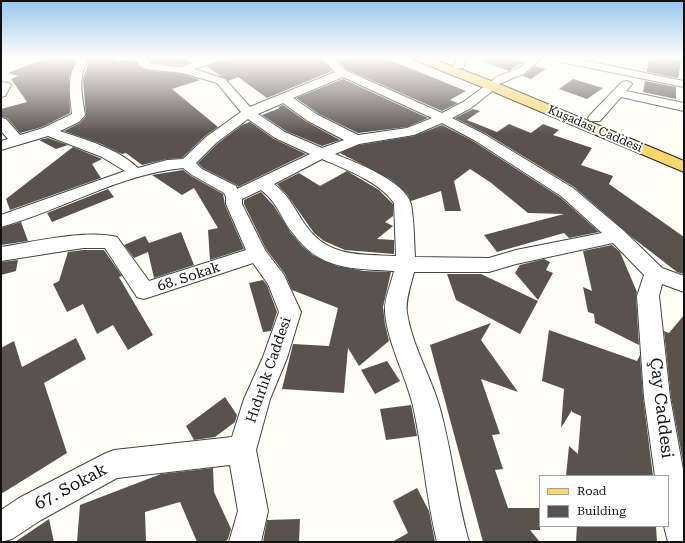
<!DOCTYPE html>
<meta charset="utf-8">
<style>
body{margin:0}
#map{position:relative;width:685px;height:543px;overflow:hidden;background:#fffdf5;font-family:"Roboto Serif",serif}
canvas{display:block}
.frame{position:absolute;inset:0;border:2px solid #111;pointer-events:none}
.legend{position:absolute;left:539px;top:475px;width:130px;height:52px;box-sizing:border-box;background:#fff;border:1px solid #a0a0a0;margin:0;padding:5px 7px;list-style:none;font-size:12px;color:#111}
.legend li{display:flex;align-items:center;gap:8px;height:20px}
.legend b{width:20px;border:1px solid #a0a0a0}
</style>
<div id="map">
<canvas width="685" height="543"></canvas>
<div class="frame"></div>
<ul class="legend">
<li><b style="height:5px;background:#f9d66b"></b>Road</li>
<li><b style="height:11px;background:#5a524d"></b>Building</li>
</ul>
</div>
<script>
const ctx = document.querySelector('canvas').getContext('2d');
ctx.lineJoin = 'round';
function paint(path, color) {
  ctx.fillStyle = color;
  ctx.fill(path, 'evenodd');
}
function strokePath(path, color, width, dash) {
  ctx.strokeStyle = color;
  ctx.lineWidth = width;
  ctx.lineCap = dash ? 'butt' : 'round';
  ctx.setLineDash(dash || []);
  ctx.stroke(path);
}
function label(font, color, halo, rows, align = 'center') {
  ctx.font = font + ' "Roboto Serif",serif';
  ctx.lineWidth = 4;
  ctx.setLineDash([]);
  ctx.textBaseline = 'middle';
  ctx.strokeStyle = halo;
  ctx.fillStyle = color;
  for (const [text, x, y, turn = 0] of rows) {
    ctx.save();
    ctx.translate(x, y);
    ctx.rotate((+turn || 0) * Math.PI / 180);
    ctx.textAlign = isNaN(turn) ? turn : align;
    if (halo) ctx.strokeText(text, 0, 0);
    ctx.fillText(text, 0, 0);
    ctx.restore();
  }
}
paint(new Path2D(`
 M46,58H77L69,78L70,113L42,127L20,133L7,118L1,117V109L27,102L11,79L18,76L8,73Z
 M90,58H115L116,61L134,58L139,67L145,70L183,74L200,80L172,89L218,127L205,136L182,158L167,159L142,165L126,153L122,154L101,144L64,131L80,123L86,116L83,79Z
 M147,58H186L189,63L182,65L153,63Z
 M230,58H320L332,71L267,98L238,77L228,81L206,66Z
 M334,58H385L466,91L450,100L458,103L442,111L348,70Z
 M479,58H513L524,62L509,71L479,60Z
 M649,58H682L678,78L647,72Z
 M535,66L546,69L531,79L523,76Z
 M343,79L428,118L407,127L358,133L319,114L296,98Z
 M573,79L603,88L587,99L559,89Z
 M645,81L676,87V99L643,92Z
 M283,105L307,122L340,140L322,146L286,131L262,115L280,108L278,107Z
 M473,109L480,111L467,120L497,132L509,124L531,133L543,124L559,130L553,135L592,148L581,165L613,176L609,184L684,237V274L677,272L633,238L574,187L485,133L455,118Z
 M250,122L274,139L306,154L238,187L237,185L203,168L198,163L217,144L242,125Z
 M442,125L473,141L560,197L599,232L569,238L564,233L497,252L484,235L564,214L528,213L490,182L470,169L454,181L461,211H445L441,191L411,201L408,195L400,187L390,179L340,153L359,145L414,136Z
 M48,138L68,145L56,149L39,140Z
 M73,147L102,159L92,164L101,178L10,210L6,199Z
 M183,170L191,176L223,194L225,205L244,249L210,260L208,230L218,228L194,188L182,195L152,175Z
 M347,171L379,190L393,204V216L385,222L393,226L377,239L394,240V254L345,250L324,241L314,233L288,196L277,184L299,173L320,186Z
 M108,189L114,197L52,222L47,213Z
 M261,192L274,206L291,233L302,246L313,255L337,266L364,271L391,272L383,307L385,324L389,341L359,366L348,348L344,393L282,389L293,344L329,346L338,308L292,290L285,274L266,249L244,204V200Z
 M21,222L28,241L1,245V228Z
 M181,232L194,265L154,278L148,252L134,258L124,245L145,236L149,243Z
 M612,245L620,252L637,292L636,296L639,345L595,323L594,314L588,312L583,287L592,291L583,251Z
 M83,250H104L122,276L119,277L153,335L128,350L113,325L97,334L83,304L67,312L53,284L59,281L68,252Z
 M544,259L550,262L546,270L553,273L538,300L515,273L520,265Z
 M18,260L16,271L1,275V262Z
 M447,274H481L538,301L520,334L456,300Z
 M263,280L267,285L277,312L271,331L263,332L249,283Z
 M684,315V467L671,397L664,331L669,333Z
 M491,323L481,340L518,392L481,379L500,434L492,435L503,469L495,470L508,508H540V530H530L540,542H483L430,345Z
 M549,330L637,361L640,355L643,397L653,476H566L569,446L578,454L581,416L572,412V410L561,428L564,389L542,381Z
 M76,338L86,359L44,383L67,453L1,494V348L14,341L22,367Z
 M387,361L400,381L375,394L361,370Z
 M225,397L237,415L235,422L215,437L194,440L186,426Z
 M411,405L417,436L386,440L380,409Z
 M213,468L214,492L231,529L228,539L225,542H197L180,502L145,512L146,542H77L80,505L161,474Z
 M417,488L429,511L435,542H392L408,533L393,501Z
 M49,519L54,542H15Z
 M300,519L299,542H263L267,520Z
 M577,526H656L657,542H576Z`), '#5a524d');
const minor = new Path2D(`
 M79,58H89C77,76 82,95 85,115L79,122L60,131C86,140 117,148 138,168L167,160L183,159L206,137L241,112L217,83L183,73L146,69L140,66L135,58H145L152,64L182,67L205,58H222L221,60L194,69L225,79L250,107L335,72L321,58H332L347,71L442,113L463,102L488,84L494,83L492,81C498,73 508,74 517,69C521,67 526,62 530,58H541L524,74L515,77L502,83L497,84L498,86L496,88L471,108L452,118L484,134L573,188L624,231L662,268L684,276V292L662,284L659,296L670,397L684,475V542H668L664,526H668V476H655L644,397L637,296L644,275L613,243L516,264L489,272H414C411,285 405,300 407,313C412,345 430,375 439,405C452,450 456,497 469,542H437C426,497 423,451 413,406C406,376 387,342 385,312C384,299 391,284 394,271C351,268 320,271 292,232C280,217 279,204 261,190L242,199V204L265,250L284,275L301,312L287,358L270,399L256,450L268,511L261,542H229L238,511L230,465L117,478L41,520L12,539L1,542V510L19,498L104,454L114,450L232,437L244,399L263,357L279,312L268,284L253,263L144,299L137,297L105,248H83L1,261V247C32,242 87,229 117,237L149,281L246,250L226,204V197L224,193L192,175L183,168C120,174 62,210 1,227V215L125,171L102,157L48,136L1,150V141L8,139L1,131V118L6,119L20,135L43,128L72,114C70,94 66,76 79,58ZM343,77L432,118L407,128L358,135L318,115L293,98ZM283,103L308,121L344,140L322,148L285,132L258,114ZM248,119L275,138L310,154L237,189L236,186L202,169L196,163L216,143ZM442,123L474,140L561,196L602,233L516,250L489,258L415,257C414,240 414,220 411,204C405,181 355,162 335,154L359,144L414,135ZM322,159C345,169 380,182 394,203L396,256C359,254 327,258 304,223C294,208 288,194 274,184Z
 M457,58H467L463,68H455L454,66Z
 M551,58H572L684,81V87L556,61Z
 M626,81L630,82L632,84L626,91L684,103V111L621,97L600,121H590L588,118L590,115L622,82Z
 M1,82L9,83L11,85L5,96L1,97Z`);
const primary = new Path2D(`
 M413,58H430L497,83L684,161V172L487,89L415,60Z`);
strokePath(minor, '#444', 2);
strokePath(primary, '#222', 2);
paint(minor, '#fff');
paint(primary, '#f9d66b');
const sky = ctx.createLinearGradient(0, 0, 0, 134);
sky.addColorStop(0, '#95c6ee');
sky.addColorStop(0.43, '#fffefa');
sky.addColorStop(1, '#fffefa00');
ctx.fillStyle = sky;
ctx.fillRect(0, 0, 685, 134);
label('12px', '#111', '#fff', [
 ["Kuşadası Caddesi",595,129,23]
]);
label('14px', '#111', '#fff', [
 ["68. Sokak",189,277,-18],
 ["Hıdırlık Caddesi",269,370,-71]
]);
label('17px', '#111', '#fff', [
 ["Çay Caddesi",661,408,83],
 ["67. Sokak",71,487,-28]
]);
</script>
